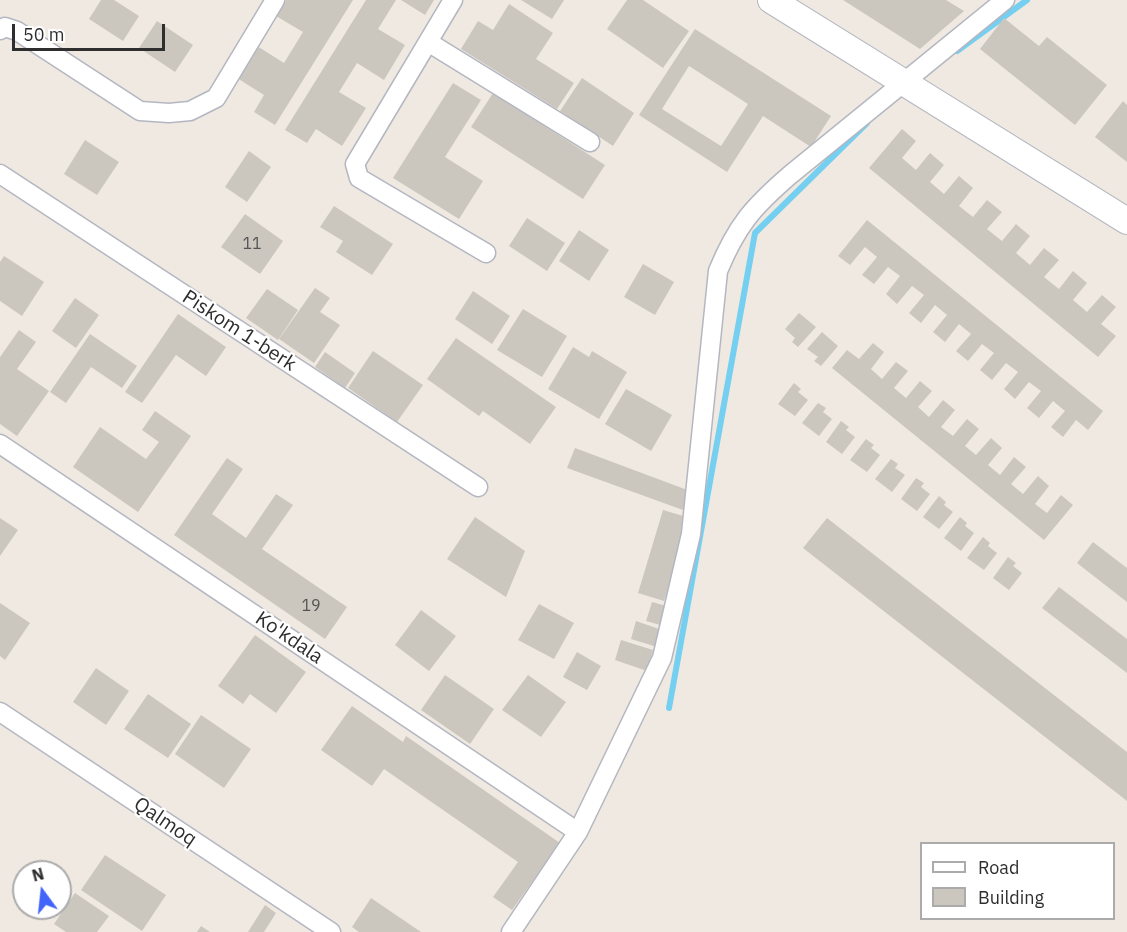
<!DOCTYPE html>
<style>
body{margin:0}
#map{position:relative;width:1127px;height:932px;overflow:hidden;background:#efe9e1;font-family:"IBM Plex Sans",sans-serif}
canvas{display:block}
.legend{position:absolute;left:920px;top:842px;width:195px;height:78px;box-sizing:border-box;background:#fff;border:2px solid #ababab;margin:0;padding:8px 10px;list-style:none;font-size:18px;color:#2e2e2e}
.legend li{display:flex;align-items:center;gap:12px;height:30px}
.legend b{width:30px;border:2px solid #ababab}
.north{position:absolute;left:12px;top:860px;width:60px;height:60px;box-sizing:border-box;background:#fff;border:2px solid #ababab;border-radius:50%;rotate:345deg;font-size:16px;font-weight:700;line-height:24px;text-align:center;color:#2e2e2e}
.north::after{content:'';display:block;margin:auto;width:21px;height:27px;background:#4264fb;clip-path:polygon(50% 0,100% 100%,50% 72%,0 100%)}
.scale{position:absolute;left:12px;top:24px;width:153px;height:27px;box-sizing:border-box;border:3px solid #2e2e2e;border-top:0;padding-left:8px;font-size:18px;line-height:21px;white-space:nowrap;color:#2e2e2e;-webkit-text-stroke:4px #fff;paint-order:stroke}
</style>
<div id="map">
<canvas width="1127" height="932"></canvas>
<ul class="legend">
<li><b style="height:8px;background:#fff"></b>Road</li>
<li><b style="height:16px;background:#cbc7bf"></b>Building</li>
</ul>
<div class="north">N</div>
<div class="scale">50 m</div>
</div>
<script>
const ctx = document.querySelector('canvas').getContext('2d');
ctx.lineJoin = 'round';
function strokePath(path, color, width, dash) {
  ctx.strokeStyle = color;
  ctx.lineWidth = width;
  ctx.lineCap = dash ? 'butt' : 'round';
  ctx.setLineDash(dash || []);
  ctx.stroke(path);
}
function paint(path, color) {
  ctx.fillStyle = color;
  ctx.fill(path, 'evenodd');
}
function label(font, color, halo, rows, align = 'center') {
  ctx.font = font + ' "IBM Plex Sans",sans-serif';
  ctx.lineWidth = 4.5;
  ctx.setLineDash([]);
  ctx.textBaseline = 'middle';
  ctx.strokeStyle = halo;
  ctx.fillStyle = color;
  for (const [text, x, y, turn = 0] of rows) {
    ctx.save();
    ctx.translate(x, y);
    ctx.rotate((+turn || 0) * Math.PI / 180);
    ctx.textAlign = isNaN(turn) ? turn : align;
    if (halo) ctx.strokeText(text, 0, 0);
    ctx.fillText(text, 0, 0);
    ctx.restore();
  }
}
strokePath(new Path2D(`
 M957,51L1027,0
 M669,708L755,233L867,123`), '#75cff0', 6);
paint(new Path2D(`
 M101,0H114L139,16L123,41L89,19Z
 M286,0H353L275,125L254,112L264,95L237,78L257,46L284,63L303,32L276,16Z
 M366,0H396L378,29L405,45L384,80L357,63L339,92L366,108L342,146L316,129L307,143L285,130Z
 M401,0H434L425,15Z
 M521,0H564L552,19Z
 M627,0H643L689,31L663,68L607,29Z
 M843,0H946L964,11L920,49Z
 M509,4L553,33L536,59L574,83L557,109L461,49L478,21L493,30Z
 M1004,18L1039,46L1047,37L1107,85L1075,125L980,49Z
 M157,21L193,45L175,72L139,48Z
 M695,29L831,116L811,147L763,116L727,172L639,115ZM689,66L748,104L721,146L662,109Z
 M582,78L634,113L613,146L560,111Z
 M453,83L481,100L445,157L483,181L459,219L393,178Z
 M493,93L605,165L583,199L471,127Z
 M1123,101L1127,105V162L1095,137Z
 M902,129L916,141L902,158L916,170L930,153L944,165L930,182L944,194L959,176L973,188L959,206L973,217L987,200L1002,212L987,229L1002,241L1016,224L1030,236L1016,253L1030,265L1044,248L1059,260L1044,277L1059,289L1073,271L1087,283L1073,300L1087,312L1102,295L1116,307L1101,324L1116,336L1098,357L869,168Z
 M85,140L119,162L97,195L64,174Z
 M249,151L271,167L247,202L225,187Z
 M334,206L393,244L372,275L336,252L343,241L320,227Z
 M245,214L283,241L260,274L221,247Z
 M527,218L565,243L547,271L509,246Z
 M867,220L1103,411L1088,430L1076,420L1063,437L1051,427L1065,411L1053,401L1039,418L1027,408L1041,391L1029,382L1015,399L1004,389L1018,372L1006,363L992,380L980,370L994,353L982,344L968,361L956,351L971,334L959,324L945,342L933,332L947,315L935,305L921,323L909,313L924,295L912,286L897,304L886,294L900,276L888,267L874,284L862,275L877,257L865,247L850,265L838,256Z
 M579,230L609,250L589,281L559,261Z
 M4,256L44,282L22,316L0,301V262Z
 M643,264L674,282L655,315L624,297Z
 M315,288L330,298L320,312L340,325L314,363L279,339Z
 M267,289L298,310L278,340L246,318Z
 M473,291L510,316L492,344L455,319Z
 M75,298L99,315L76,348L52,331Z
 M523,309L567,336L542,377L497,350Z
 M799,313L816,327L798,347L792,342L795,338L785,329Z
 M178,314L226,347L206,376L176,355L142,403L125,392Z
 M19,330L36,342L17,369L49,391L17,436L0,424V357Z
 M822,332L838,346L821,366L814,361L818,357L807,349Z
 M90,334L137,366L122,388L91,367L66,403L50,392Z
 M456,338L556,407L530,444L483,411L479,416L427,379Z
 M873,343L884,352L871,369L882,379L896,362L908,371L894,388L906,398L920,381L932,391L918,407L929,417L943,400L955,410L941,427L953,436L967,419L979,429L965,446L976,455L991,438L1002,448L988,465L1000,475L1014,457L1026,467L1011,484L1023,494L1038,476L1049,486L1035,504L1047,513L1061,495L1073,505L1044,540L832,368L847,350L859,359Z
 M573,347L589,357L592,351L627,372L599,419L548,389Z
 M373,351L423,385L397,422L348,388Z
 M325,352L355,373L345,388L315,367Z
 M794,383L801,389L798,392L808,400L795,416L778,404Z
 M626,389L672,415L651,451L605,424Z
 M818,403L826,408L823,412L832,419L819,436L802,423Z
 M155,411L191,436L138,512L73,467L100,427L146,459L159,442L142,430Z
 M841,421L849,427L846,430L855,437L842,454L826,442Z
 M866,439L874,445L871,448L880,455L867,472L850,460Z
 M575,448L690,491L683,510L567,468Z
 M227,458L243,469L212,514L246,538L276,494L293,505L262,549L347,607L325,639L174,535Z
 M891,459L898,464L895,468L905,475L892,492L875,479Z
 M916,478L924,483L921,487L930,494L917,511L901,499Z
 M939,496L946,502L944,505L953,512L939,529L923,517Z
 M663,510L690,518L664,601L638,593Z
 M475,517L525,551L506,597L447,559Z
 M960,517L967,523L965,526L974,533L961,551L944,538Z
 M0,518L18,530L0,556Z
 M827,518L1127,752V801L803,548Z
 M983,537L990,543L988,546L997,553L984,570L967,558Z
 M1093,542L1127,568V602L1077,563Z
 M1008,557L1016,563L1013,566L1022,573L1009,590L993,578Z
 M1059,587L1127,639V673L1042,608Z
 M652,602L670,607L664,626L646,621Z
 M0,603L30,623L5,660L0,656Z
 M539,604L574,623L554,659L518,640Z
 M421,610L456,636L429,671L395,645Z
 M636,621L662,630L657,647L631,639Z
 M255,635L306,672L276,713L250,694L243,704L218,686Z
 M621,640L653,650L647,671L615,660Z
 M577,652L601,666L587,690L563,677Z
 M96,668L129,691L106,725L73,702Z
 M445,675L494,709L470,744L421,710Z
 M528,675L566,702L541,737L502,710Z
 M148,694L191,724L168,758L124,729Z
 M352,706L403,742L406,736L560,843L512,910L493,897L518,862L384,769L372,786L321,750Z
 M201,715L251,749L224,788L175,754Z
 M105,855L166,895L142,931L81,890Z
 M75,893L109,916L97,932H66L54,924Z
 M371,898L421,932H359L352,927Z
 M265,905L276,913L264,932H248Z
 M201,926L210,932H197Z`), '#cbc7bf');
const street = new Path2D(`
 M453,0L355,164L359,178L486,253
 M0,30L5,27L17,31L140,111L169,113L190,111L216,98L275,0
 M428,42L590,142
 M0,174L478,487
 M0,444L578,832
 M0,712L331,932
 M511,932L578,832L662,658L691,534L718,271C737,225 753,207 790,175L1005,0`);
const secondary = new Path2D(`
 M771,0L1127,221`);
strokePath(street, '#b4b7c1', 21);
strokePath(secondary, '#b4b7c1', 28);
strokePath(street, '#fff', 18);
strokePath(secondary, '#fff', 26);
label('16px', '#555452', null, [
 ["11",252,244],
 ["19",311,606]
]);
label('20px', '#2e2e2e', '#fff', [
 ["Piskom 1-berk",239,331,33],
 ["Ko'kdala",289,638,34],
 ["Qalmoq",165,822,34]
]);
</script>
